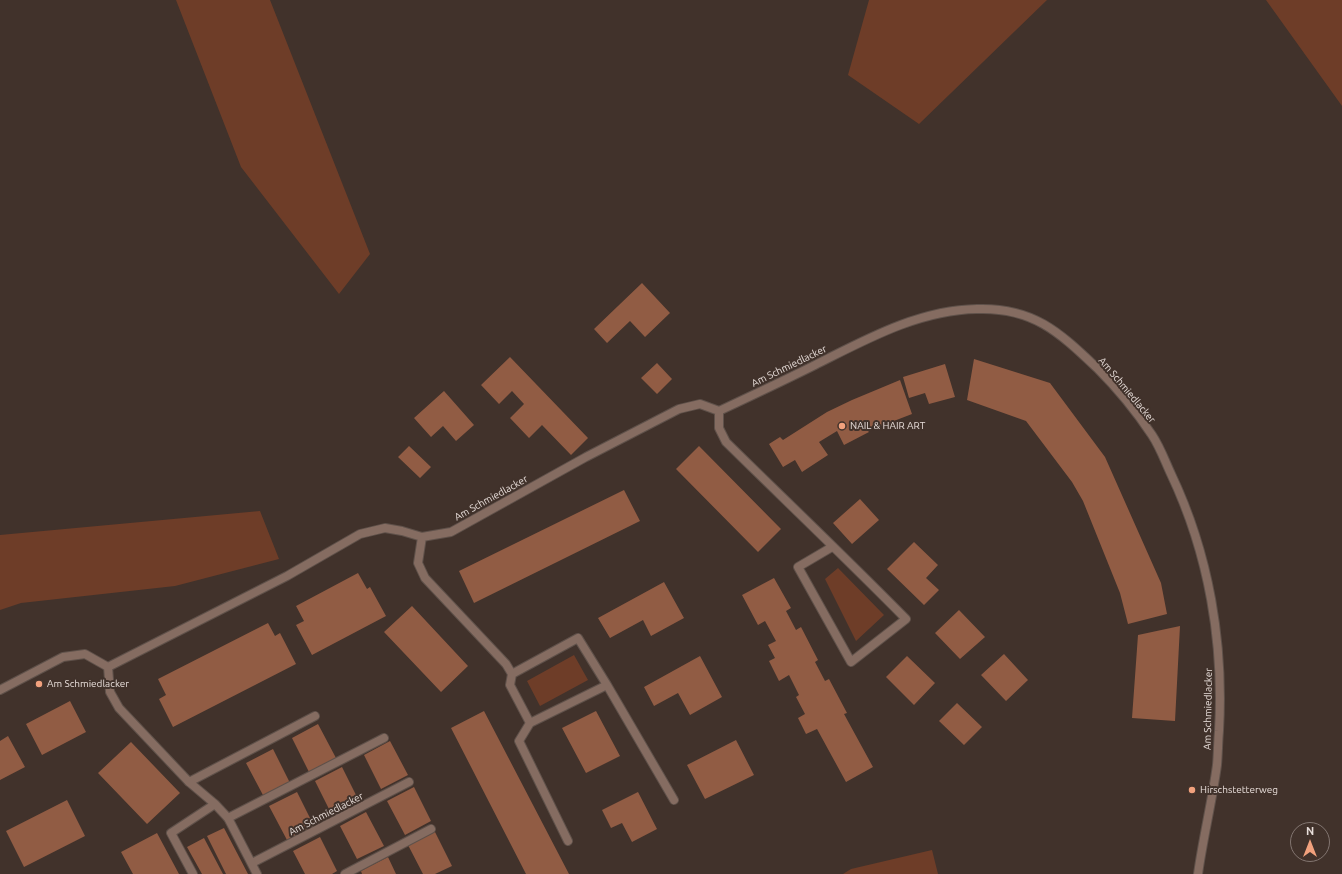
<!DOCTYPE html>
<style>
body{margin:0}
#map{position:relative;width:1342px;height:874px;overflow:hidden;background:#41322b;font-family:Ubuntu,sans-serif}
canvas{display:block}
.north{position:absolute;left:1290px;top:822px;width:40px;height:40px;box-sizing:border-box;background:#41322b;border:1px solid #837671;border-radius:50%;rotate:0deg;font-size:11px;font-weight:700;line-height:16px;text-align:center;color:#e7ddd9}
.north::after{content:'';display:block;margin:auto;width:14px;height:18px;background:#f1a17d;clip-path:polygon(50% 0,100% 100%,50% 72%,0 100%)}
</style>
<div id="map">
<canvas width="1342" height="874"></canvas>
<div class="north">N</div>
</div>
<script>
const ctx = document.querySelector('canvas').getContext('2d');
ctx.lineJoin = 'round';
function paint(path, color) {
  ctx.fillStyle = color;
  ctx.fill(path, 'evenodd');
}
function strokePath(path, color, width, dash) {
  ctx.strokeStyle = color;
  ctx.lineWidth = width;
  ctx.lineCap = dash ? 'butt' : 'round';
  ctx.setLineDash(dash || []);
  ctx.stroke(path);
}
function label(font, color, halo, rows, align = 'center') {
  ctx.font = font + ' Ubuntu,sans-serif';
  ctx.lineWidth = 4;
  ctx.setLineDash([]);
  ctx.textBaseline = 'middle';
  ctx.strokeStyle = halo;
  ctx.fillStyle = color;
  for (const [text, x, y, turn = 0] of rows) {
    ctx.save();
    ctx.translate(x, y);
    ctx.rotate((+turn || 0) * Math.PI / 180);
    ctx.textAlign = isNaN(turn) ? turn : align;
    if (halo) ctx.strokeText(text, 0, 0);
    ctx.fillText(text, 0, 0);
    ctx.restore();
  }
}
paint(new Path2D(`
 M176,0H270L370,254L339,294L241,167Z
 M869,0H1047L919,124L848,75Z
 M1266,0H1342V106Z
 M260,511L279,559L175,586L21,603L0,610V535Z
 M838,568L884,615L856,641L825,579Z
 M574,655L588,680L540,706L527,681Z
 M932,850L938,874H843L851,869Z`), '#6e3d28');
paint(new Path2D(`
 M642,283L670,313L645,337L630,321L607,343L594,329Z
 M510,357L588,438L571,455L542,425L529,438L510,418L524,404L512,391L499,404L481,385Z
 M974,359L1050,383L1105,457L1161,583L1167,614L1128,624L1120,593L1083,501L1072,482L1026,421L967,400Z
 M657,363L672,379L657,394L641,378Z
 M945,364L955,397L929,404L925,393L909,398L903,377Z
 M900,380L912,414L868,431L869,432L844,445L837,431L819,442L828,455L802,472L795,460L783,467L769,444L780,437L783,440L827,412L852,400Z
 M444,391L474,425L456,441L443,426L431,437L414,418Z
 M409,446L431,467L420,478L398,457Z
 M699,446L781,529L758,552L676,469Z
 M624,490L640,521L474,603L459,571Z
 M860,499L879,520L852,544L833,523Z
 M914,542L938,565L926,578L939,590L924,605L887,569Z
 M358,573L367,589L370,587L386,616L312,655L296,625L304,621L296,606Z
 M774,578L791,608L786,611L796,630L801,627L818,660L815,662L825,681L829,679L847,713L844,714L873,767L846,782L817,729L806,734L798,718L805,714L796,697L799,695L789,675L779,681L769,661L775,658L768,645L776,641L765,621L758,625L742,595Z
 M664,582L684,618L651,636L643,620L610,638L598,618Z
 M412,606L468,666L441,692L384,632Z
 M959,610L985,637L960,659L935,633Z
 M268,623L275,636L280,633L296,664L173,727L159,699L166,695L158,679Z
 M1180,626L1175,721L1132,718L1138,635Z
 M1004,654L1028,680L1006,701L981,675Z
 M700,656L722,697L690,715L678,693L654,706L644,687Z
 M907,656L935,683L914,705L886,677Z
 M70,701L86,732L42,755L26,724Z
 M957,703L982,727L964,745L939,721Z
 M484,711L569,874H526L451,728Z
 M596,711L620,756L586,773L562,728Z
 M318,724L336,758L309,772L292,738Z
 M8,736L25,767L0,780V741Z
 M736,740L754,775L705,799L687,765Z
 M390,741L408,775L381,789L364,755Z
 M131,742L180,793L147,824L98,773Z
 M273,749L290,783L264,797L246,763Z
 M342,767L359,801L332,815L315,781Z
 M414,787L431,821L405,835L387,801Z
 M297,792L314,826L287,840L269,806Z
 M638,792L657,829L632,842L622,823L611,828L602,810Z
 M67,800L85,836L24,867L6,831Z
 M366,812L384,846L357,859L340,826Z
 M224,828L248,874H226L207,836Z
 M435,832L452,866L435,874H423L408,845Z
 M157,833L179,874H133L121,852Z
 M320,837L337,871L332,874H305L293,851Z
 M204,838L223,874H202L187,847Z
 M388,857L396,874H362L361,871Z`), '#915c44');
const lane = new Path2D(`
 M189,782L315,716
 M228,818L384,738
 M252,863L409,782
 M345,874L431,829`);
const street = new Path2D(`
 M719,411V428L726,442C786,501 847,559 906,619L851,662L798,567L832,547
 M422,537L418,563L425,578L506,664L512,674L510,685L530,723L607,685L578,638L512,674
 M108,667L110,692L119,708L189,782L215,804L228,818L257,874
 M607,685L674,800
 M0,690L63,657L85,654L108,667L287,576L360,534L385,528L402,531L422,537L451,532L586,457L679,409L700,404L719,411C751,396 783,381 815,365C865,340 918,310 977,309C1033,307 1059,332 1097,368C1117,388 1136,411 1152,435C1160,447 1165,461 1171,474C1209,554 1224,643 1219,731C1218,742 1218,754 1217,765C1212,802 1203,838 1198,874
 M530,723L519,741L568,841
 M193,874L171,833L215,804`);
strokePath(lane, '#5f514a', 10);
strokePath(street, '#5f514a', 10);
strokePath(lane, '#856c61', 8);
strokePath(street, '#856c61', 8);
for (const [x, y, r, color] of [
 [842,426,4,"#f1a17d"],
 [39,684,4,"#f1a17d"],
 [1192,790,4,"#f1a17d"]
]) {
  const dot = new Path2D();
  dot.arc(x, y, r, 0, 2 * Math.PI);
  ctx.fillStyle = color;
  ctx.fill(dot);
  strokePath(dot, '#41322b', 1.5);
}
label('10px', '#e7ddd9', '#41322b', [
 ["Am Schmiedlacker",789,366,-26],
 ["Am Schmiedlacker",1127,390,50],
 ["Am Schmiedlacker",491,498,-29],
 ["Am Schmiedlacker",1208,709,-89],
 ["Am Schmiedlacker",326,814,-27]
]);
label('10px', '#e7ddd9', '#41322b', [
 ["NAIL & HAIR ART",850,426],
 ["Am Schmiedlacker",47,684],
 ["Hirschstetterweg",1200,790]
], 'left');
</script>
